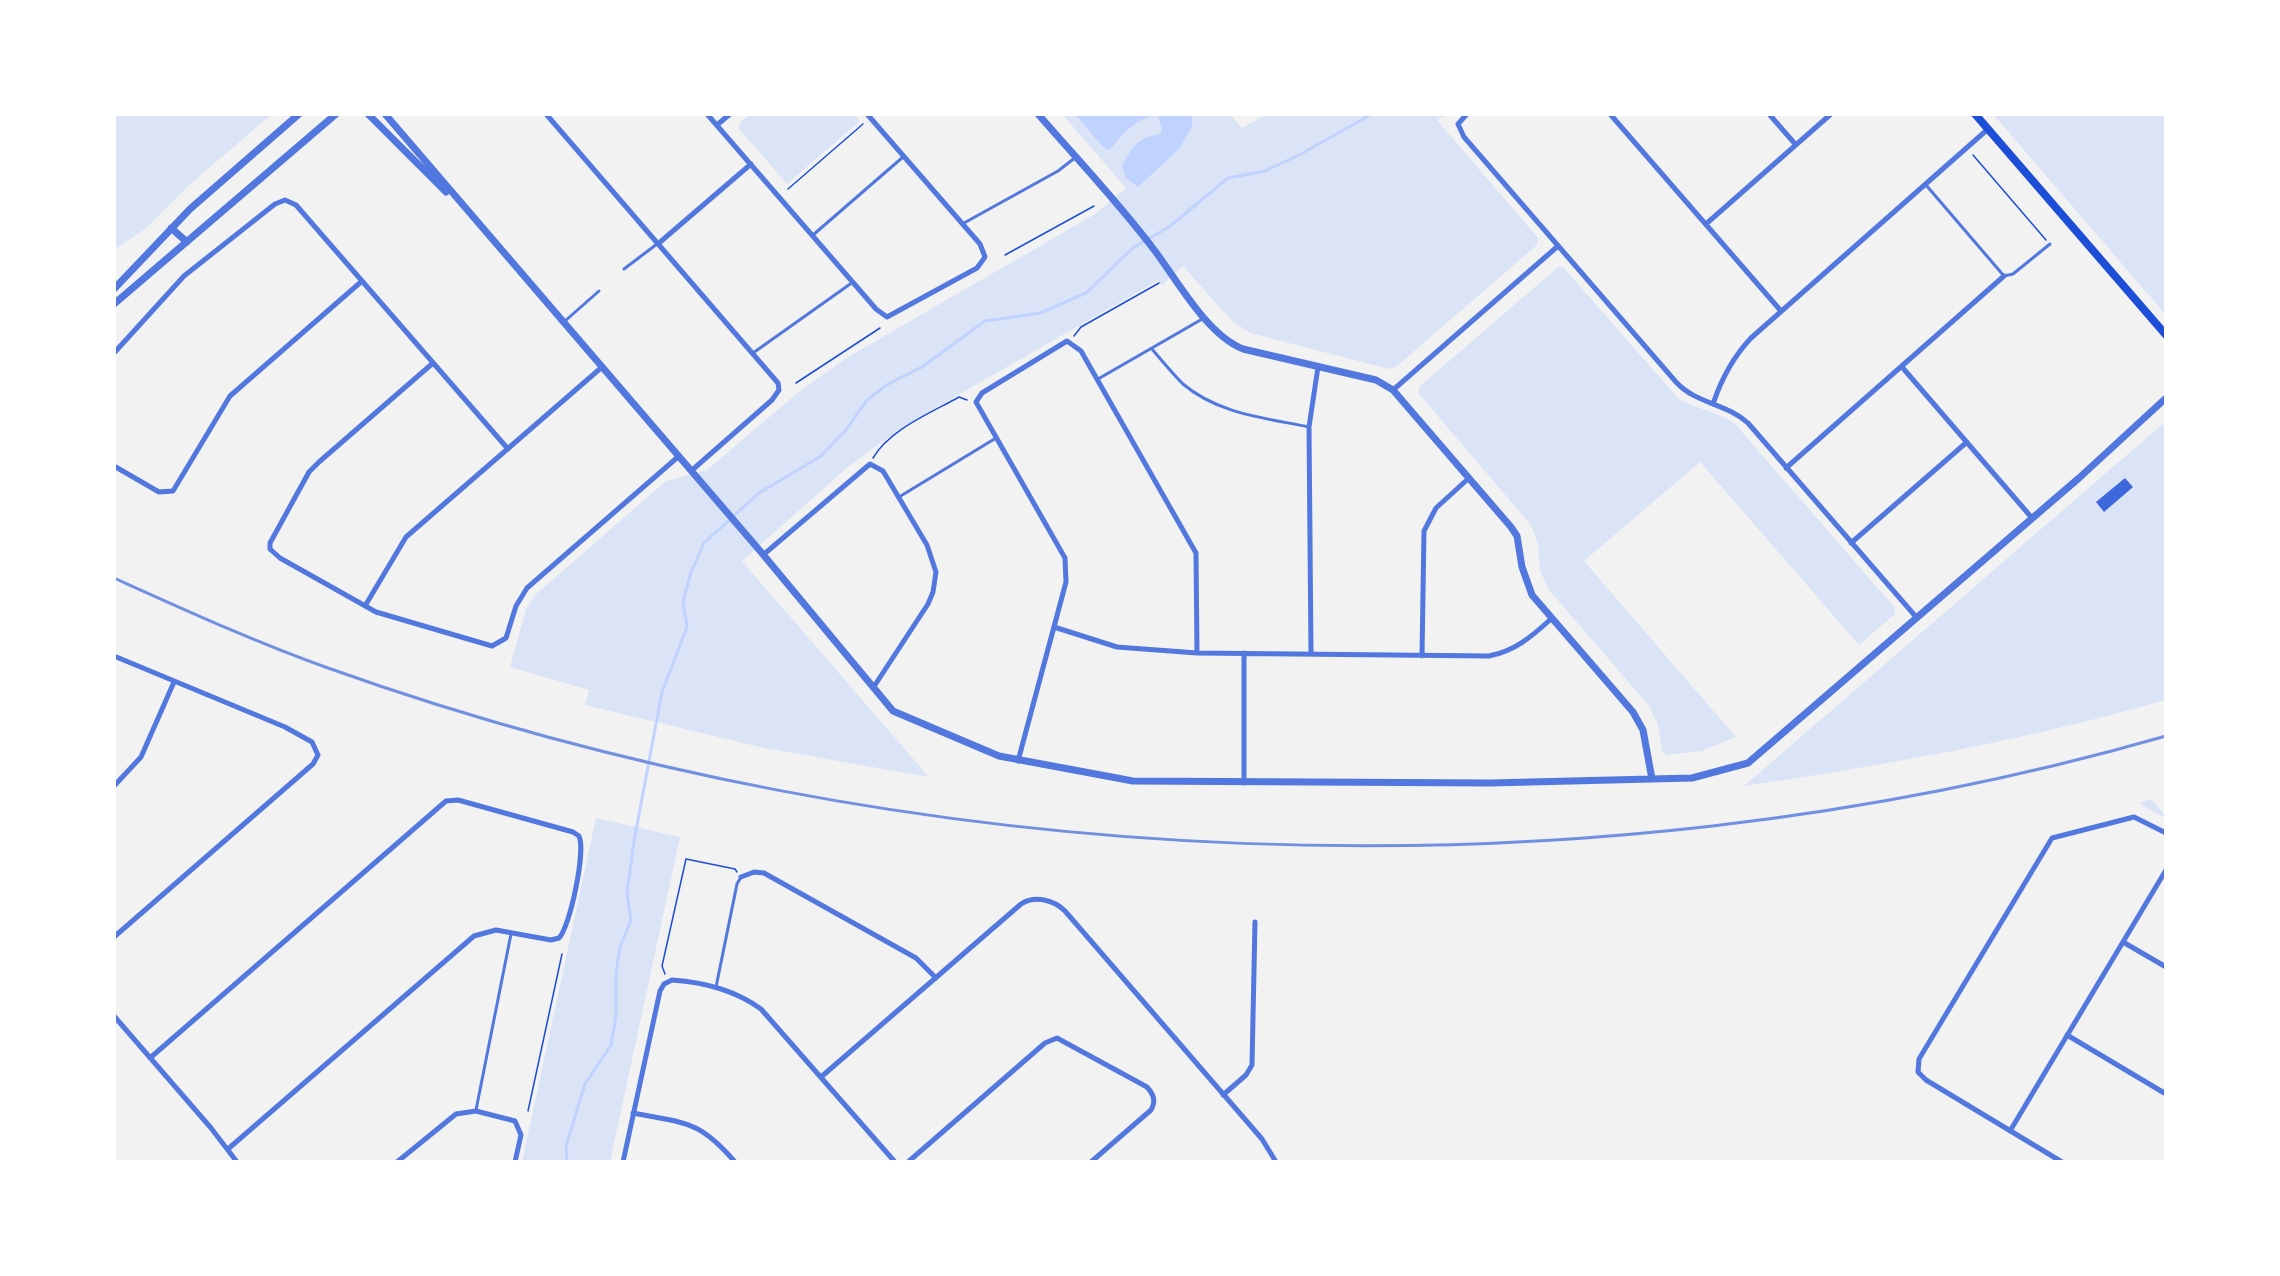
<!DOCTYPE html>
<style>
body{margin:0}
#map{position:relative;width:2280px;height:1276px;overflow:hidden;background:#f2f2f2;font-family:"Space Grotesk",sans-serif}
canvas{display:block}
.frame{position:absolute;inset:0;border:116px solid #fff;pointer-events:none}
</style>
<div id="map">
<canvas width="2280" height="1276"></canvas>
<div class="frame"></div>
</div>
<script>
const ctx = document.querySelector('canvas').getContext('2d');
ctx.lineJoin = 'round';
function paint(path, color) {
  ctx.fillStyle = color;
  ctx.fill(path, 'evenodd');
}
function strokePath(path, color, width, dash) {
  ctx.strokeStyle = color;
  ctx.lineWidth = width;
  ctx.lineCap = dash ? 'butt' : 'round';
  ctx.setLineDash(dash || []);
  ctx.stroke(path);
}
paint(new Path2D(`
 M114,114H272L187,187L145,229L114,250Z
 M750,114H854L860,121L787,184L739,129L740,123Z
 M1062,114H1230L1242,128L1267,114H1448L1437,120L1538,238L1537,245L1396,367L1389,369L1250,333L1232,321L1183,266L1162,285L1157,281L904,426L849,466L742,561L929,777L764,748L585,705L589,690L510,667L526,609L535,595L666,481L707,470L801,390L848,357L1095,214L1126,188Z
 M1993,114H2166V315Z
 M1558,267L1564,268L1678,398C1697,410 1719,411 1736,425L1895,608V614L1859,645L1700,462L1584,561L1736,737L1702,751L1667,755L1662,751L1658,725L1649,706L1549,590L1540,571L1538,545L1531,525L1419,394V387Z
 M2166,421V700C2027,740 1887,765 1744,786Z
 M2151,799L2166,816V819L2139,803Z
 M596,818L680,837L610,1162H522Z`), '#dbe4f7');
paint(new Path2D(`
 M1075,114H1192V126L1180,148L1138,187L1126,178L1122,166C1132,147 1138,137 1160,134L1162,130L1158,116C1137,115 1122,136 1109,150L1103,147Z`), '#bfd3fe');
strokePath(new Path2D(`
 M567,1162L566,1146L585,1084L611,1045L616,1016V973L620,947L631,920L627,893L634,841L662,692L687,627L683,602L691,572L704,543L759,493L821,456L846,430L867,400L888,384L922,367L985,321L1040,313L1086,293L1134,247L1169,227L1228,178L1265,171L1299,155L1372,114`), '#bfd3fe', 3);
paint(new Path2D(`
 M2125,478L2133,487L2104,512L2096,502Z`), '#3d67dc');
strokePath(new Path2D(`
 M1973,155L2046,240
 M788,189L863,124
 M1005,255L1094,206
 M1074,336L1081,327L1159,283
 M796,383L880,328
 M873,458C890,429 931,413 959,397L967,400
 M665,974L662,966L686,859L735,869L737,872
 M528,1111L562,954`), '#1d4ed8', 1.5);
strokePath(new Path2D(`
 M1926,185L2004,276L2013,274L2050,244
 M964,223L1058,171L1076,157
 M813,235L903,157
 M624,269L657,244
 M565,321L599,291
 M1152,349C1162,361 1172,373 1183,384C1218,414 1266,418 1309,427
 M753,353L853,282
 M1098,379L1204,318
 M899,497L996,438
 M716,987L737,884L741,877
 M476,1110L511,934`), '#5277de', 3);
strokePath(new Path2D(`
 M546,114L778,383L779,390L772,400L691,471
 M707,114L876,309L887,317L977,268L985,257L980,244L867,114
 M1467,114L1458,124L1464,137L1676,382C1696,404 1726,403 1748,423L1917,618
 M1610,114L1781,311
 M1769,114L1796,145
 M717,125L730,114
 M1706,224L1831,114
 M659,243L751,164
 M114,353L184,276L275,204L285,200L296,205L508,449
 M433,363L319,462L309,472L270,543V549L280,558L376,612L492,646L506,638L516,606L527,588L679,456
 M1902,367L2032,518
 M1393,390L1558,246
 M1713,404C1721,380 1734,356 1751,338L1988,129
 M114,466L159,492L173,491L230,396L362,281
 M1786,468L2004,276
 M1851,543L1967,442
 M763,555L870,464L883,471L927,545L936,572L933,592L928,604L873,688
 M365,606L406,537L602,367
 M1054,627L1117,647L1197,653L1489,656C1515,651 1531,637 1551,619
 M1244,653V783
 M1311,653L1309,427L1318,367
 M114,656L285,727L312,742L318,755L313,764L114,937
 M1422,656L1424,531L1436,508L1469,478
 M1018,761L1066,582L1065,558L976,402L982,393L1067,341L1081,351L1196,553L1197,653
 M114,786L141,757L174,682
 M741,877L754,872L764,873L916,958L936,978
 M2123,942L2166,967
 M114,1016L211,1128L237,1162
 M2067,1035L2166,1094
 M150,1058L446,801L458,800L573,832L579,836C586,851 570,927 559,938L551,940L496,930L474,936L228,1149
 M821,1077L1021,904C1035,895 1054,900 1065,911L1262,1139L1276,1162
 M1223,1095L1246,1075L1252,1065L1255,922
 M633,1113C685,1123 699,1120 735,1162
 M2010,1131L2166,870
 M397,1162L456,1114L476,1111L515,1121L521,1135L515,1162
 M623,1162L660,991L664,984L672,980C703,982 736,991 761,1009L895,1162
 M908,1162L1045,1043L1057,1038L1147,1087C1154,1095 1156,1101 1151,1110L1091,1162
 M2062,1162L1926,1080L1918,1072L1919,1059L2052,838L2134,817L2166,833`), '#5277de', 5);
strokePath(new Path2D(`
 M368,114L446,192
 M385,114L761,552L893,711L999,756L1133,781L1490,783L1692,778L1748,763L2079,478L2166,398
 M1038,114C1077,159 1119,203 1155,251C1177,280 1207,335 1243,349L1376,380L1393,390L1511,527L1517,536L1522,567L1532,595L1633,712L1643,730L1652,779
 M171,228L187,242
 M114,289L190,209L299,114
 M114,304L336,114`), '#5277de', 7);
strokePath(new Path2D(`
 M1975,114L2166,335`), '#1d4ed8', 8);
strokePath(new Path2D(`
 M114,578C185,610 255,642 328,668C907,875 1574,906 2166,736`), '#7290e2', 3);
</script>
